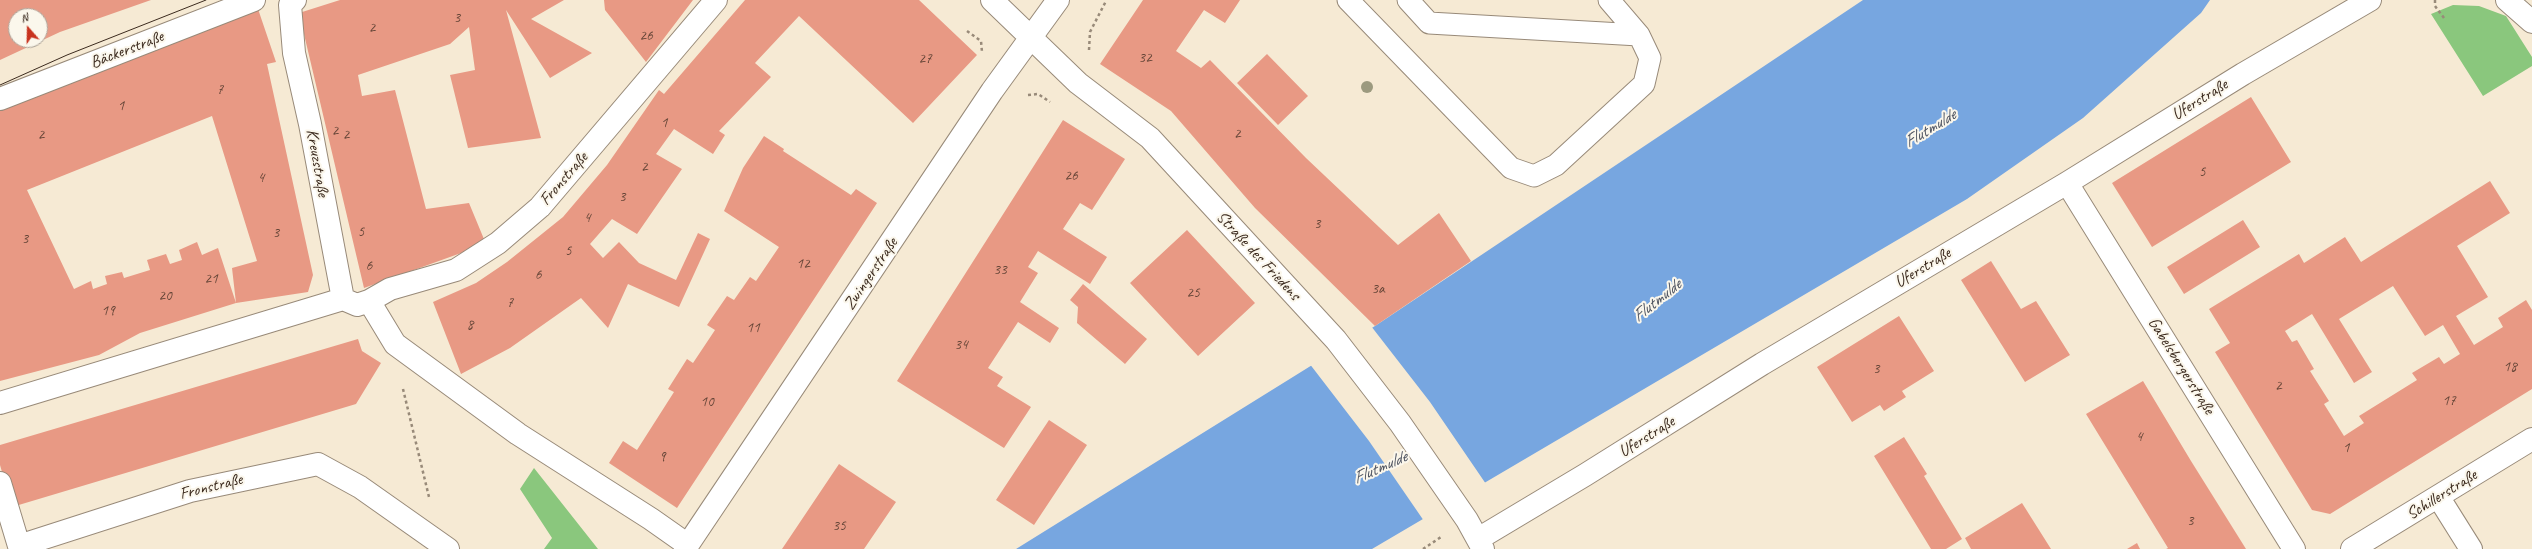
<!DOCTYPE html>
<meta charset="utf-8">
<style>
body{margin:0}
#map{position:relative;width:2532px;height:549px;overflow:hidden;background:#f6ead4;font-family:Caveat,sans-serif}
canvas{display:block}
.north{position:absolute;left:8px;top:8px;width:40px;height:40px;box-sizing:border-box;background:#fbf7ec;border:1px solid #aea59a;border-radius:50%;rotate:340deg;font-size:11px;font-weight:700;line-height:16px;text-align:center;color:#3b2a1e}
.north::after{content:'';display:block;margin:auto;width:14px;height:18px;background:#c8321e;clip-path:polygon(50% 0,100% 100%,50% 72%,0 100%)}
</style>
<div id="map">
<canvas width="2532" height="549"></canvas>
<div class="north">N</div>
</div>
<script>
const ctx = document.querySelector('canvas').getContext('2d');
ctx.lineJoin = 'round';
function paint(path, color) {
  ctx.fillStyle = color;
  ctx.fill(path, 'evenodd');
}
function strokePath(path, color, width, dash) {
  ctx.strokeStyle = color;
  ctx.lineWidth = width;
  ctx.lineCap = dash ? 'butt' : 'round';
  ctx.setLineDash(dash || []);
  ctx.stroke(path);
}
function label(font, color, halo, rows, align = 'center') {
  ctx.font = font + ' Caveat,sans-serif';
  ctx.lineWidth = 4;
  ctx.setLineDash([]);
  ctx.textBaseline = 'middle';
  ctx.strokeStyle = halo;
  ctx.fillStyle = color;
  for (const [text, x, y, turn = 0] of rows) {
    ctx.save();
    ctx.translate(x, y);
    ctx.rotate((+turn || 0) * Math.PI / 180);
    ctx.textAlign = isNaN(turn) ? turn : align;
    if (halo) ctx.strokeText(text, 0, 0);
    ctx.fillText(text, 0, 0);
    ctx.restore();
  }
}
paint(new Path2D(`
 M2453,5L2479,6L2506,16L2532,57V66L2483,96L2431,14Z
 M534,468L598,549H544L552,538L520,489Z`), '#8ac77d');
paint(new Path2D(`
 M1863,0H2210L2201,13L2083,118L1967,199L1372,549H1016L1375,326Z`), '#77a6e0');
paint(new Path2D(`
 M1371,326L1430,402L1486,484L1424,521L1369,441L1309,363Z`), '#f6ead4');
paint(new Path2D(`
 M0,0H151L60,32L0,60ZM16,16H40V40H16Z
 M340,0H564L531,19L592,53L550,78L506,10L541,138L468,148L450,75L475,70L469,27L450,44L358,75L362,96L395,90L426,209L469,203L486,244L364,288L299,13Z
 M604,0H693L646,62L605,10Z
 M745,0H919L977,55L913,123L799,16L755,63L771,77L719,131L725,135L713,154L674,129L656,154L682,169L637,234L612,219L590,244L603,258L619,242L639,263L676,280L698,233L710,239L679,307L628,284L608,328L581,298L510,348L461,374L433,302L476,283L507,262L563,217L607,165L659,90L664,94Z
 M1143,0H1240L1225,23L1204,10L1176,51L1201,68L1210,60L1306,158L1398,245L1439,213L1471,261L1375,326L1255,208L1171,111L1100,64Z
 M257,6L276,62L267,64L313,275L308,292L236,303L140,333L99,355L0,381V109ZM212,116L257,261L232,268L236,303L218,248L202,255L197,242L179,250L182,260L170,264L166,254L147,260L150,270L124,278L122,272L105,276L107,284L93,289L91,281L74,289L27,190Z
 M1267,54L1308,96L1278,125L1237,83Z
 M2251,97L2291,162L2152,247L2112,183Z
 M1063,120L1125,159L1092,210L1080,203L1063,229L1107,257L1090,284L1038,251L1028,267L1038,273L1020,302L1059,328L1050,343L1018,322L988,368L1003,377L997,386L1031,407L1004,448L897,381Z
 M764,136L784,149L783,151L851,195L856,189L877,203L677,508L609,463L623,441L637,450L674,392L668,389L687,359L693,363L715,330L707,325L727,296L734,300L750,277L756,281L779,247L724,211L743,168Z
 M2490,181L2510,213L2457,246L2488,297L2456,316L2474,345L2503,327L2498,318L2526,300L2532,310V389L2330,514L2312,510L2215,352L2230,343L2209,309L2299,254L2304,263L2345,237L2361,262ZM2393,286L2425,336L2443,325L2460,354L2444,364L2439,357L2412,373L2417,380L2359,416L2364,423L2344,436L2324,404L2329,401L2310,371L2314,369L2297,340L2292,342L2285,331L2312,314L2354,383L2372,372L2339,319Z
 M2243,220L2260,247L2184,294L2167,267Z
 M1187,230L1255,303L1198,356L1130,283Z
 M1991,261L2021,309L2036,301L2070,355L2025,382L1961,280Z
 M1083,284L1147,339L1125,364L1077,323L1078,307L1070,300Z
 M1899,316L1934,371L1902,391L1906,397L1884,411L1880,405L1852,422L1817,367Z
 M358,339L362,351L381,363L356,404L12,507L0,465V445Z
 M2143,381L2191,461L2246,549H2166L2168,548L2086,414Z
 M1049,420L1087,445L1034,525L996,500Z
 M1904,437L1927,474L1924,476L1962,539L1946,549H1931L1874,456Z
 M839,464L896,502L864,549H782Z
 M2022,503L2051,549H1971L1965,538Z
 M2137,543L2140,549H2127Z`), '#e89984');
const lane = new Path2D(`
 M1348,0L1511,168L1534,176L1556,165L1644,84L1650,58L1639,35L1609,0
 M1408,0L1429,23L1639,35`);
const street = new Path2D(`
 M295,0L290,5L294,53L310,124L343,299L357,305L369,301L390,289L456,270L498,243L540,207L716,0
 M992,0L1078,83L1150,138L1336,340L1400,423L1467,520L1483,549
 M2507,0L2532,22
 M0,99L254,0
 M2067,183L2294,549
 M369,301L395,344L518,434L651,519L688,545
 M0,403L343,299
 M0,483L19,546L190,491L318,464L360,487L448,549
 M2439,498L2471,549
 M1478,539L1585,475L1762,364L2067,183L2243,74L2370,0
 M685,549L992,91L1058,0
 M2352,549L2532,439`);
strokePath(lane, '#988a79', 23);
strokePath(street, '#988a79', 24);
strokePath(new Path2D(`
 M2435,0V6L2444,18
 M967,31L981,41L982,52
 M1089,50L1090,32L1106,1
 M1028,95L1038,94L1050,102
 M403,389L429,497
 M1423,549L1441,537`), '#988a79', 2.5, [3, 3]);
strokePath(lane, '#fff', 21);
strokePath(street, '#fff', 22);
strokePath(new Path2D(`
 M0,85L67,55L206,0`), '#3b2a1e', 1);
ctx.fillStyle = '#9c9a7f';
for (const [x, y] of [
 [1367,87]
]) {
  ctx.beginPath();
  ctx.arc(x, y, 6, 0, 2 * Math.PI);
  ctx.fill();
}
label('15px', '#664638', null, [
 ["3",457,18],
 ["2",372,28],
 ["26",646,36],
 ["32",1145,58],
 ["27",925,59],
 ["7",220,90],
 ["1",121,106],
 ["1",664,123],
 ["2",335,131],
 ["2",1237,134],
 ["2",41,135],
 ["2",346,135],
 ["2",644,167],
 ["5",2202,172],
 ["26",1071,176],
 ["4",261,178],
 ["3",622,197],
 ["4",587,218],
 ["3",1317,224],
 ["5",361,232],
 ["3",276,233],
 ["3",25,239],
 ["5",568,251],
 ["12",803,264],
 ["6",369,266],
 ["33",1000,270],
 ["6",538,275],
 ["21",211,279],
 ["3a",1378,289],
 ["25",1193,293],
 ["20",165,296],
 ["7",510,303],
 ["19",108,311],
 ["8",470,325],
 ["11",753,328],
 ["34",961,345],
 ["18",2510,367],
 ["3",1876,369],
 ["2",2278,386],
 ["17",2449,401],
 ["10",707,402],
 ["4",2139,437],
 ["1",2346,448],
 ["9",662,457],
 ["3",2190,521],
 ["35",839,526]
]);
label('17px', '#3b2a1e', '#fbf7ec', [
 ["Bäckerstraße",127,50,-21],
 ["Uferstraße",2200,100,-32],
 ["Kreuzstraße",317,163,80],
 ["Fronstraße",564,179,-49],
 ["Straße des Friedens",1258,256,47],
 ["Uferstraße",1923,268,-31],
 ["Zwingerstraße",871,274,-56],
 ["Gabelsbergerstraße",2181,366,58],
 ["Uferstraße",1647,437,-32],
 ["Fronstraße",211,487,-14],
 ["Schillerstraße",2442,495,-32]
]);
label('italic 18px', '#505562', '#fbf7ec', [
 ["Flutmulde",1930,129,-32],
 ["Flutmulde",1657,301,-39],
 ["Flutmulde",1380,468,-24]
]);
</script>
